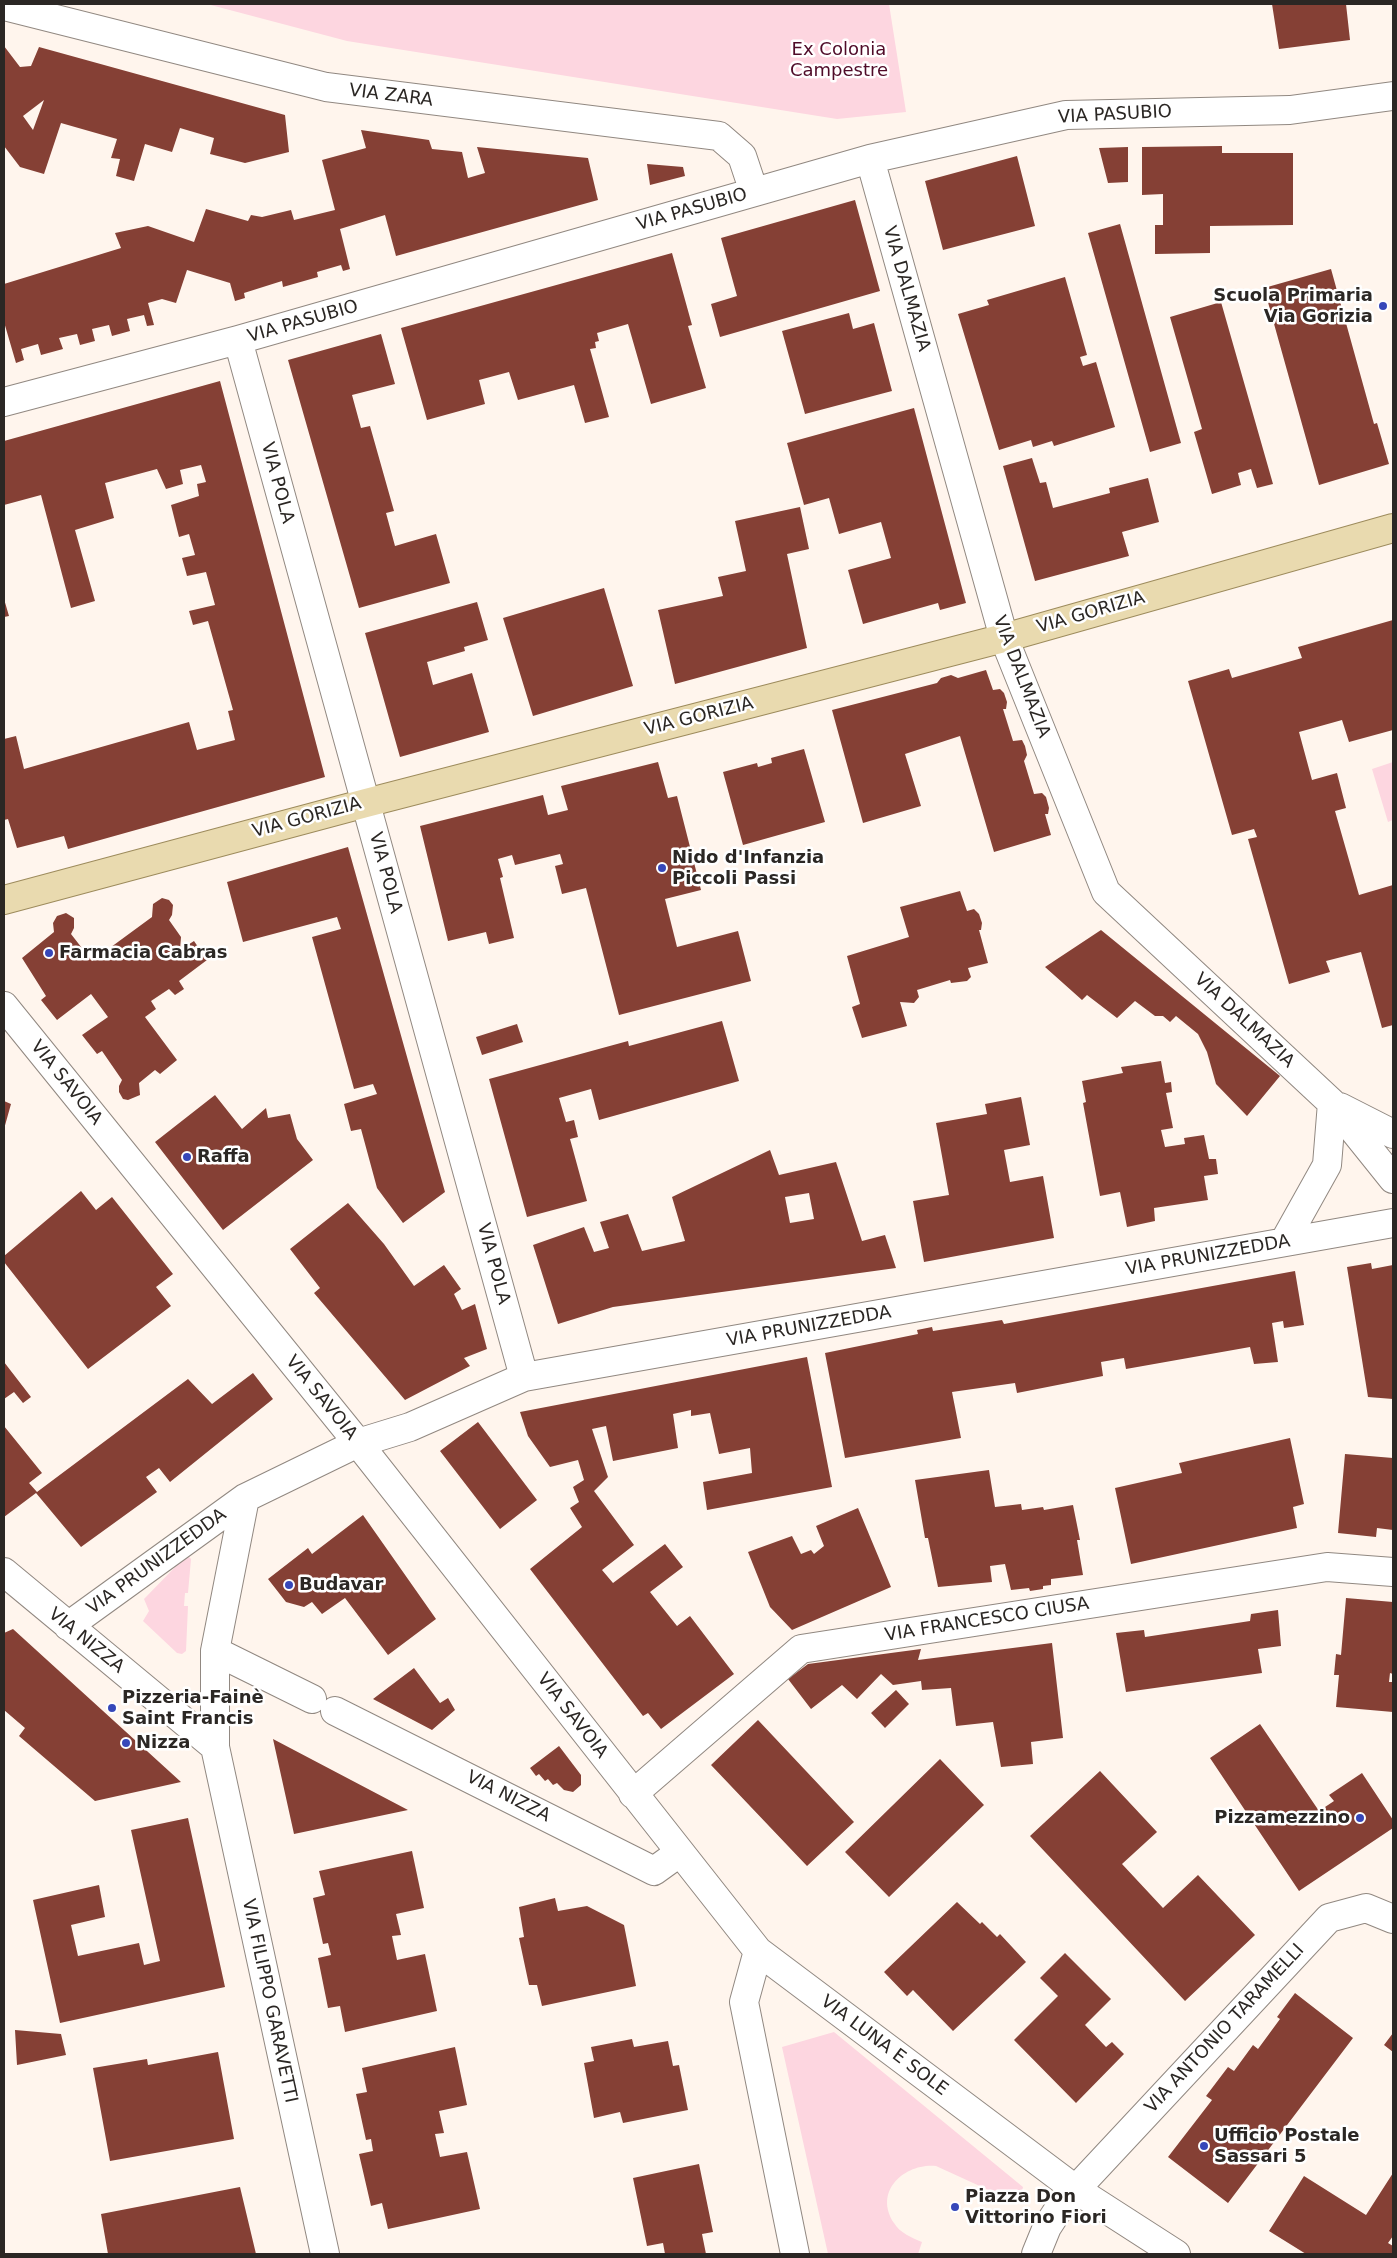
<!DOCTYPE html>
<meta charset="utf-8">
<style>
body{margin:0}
#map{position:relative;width:1397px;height:2258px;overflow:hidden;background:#fff5ed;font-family:"DejaVu Sans",sans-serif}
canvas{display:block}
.frame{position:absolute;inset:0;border:5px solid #2b2724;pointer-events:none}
</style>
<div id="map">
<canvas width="1397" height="2258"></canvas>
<div class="frame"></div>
</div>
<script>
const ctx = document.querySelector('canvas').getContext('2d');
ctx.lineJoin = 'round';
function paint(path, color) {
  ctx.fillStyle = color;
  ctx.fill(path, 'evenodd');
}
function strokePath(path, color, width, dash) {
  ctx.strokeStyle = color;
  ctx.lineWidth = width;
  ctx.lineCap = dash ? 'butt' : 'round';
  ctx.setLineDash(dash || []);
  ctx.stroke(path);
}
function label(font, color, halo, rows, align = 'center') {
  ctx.font = font + ' "DejaVu Sans",sans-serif';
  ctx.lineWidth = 5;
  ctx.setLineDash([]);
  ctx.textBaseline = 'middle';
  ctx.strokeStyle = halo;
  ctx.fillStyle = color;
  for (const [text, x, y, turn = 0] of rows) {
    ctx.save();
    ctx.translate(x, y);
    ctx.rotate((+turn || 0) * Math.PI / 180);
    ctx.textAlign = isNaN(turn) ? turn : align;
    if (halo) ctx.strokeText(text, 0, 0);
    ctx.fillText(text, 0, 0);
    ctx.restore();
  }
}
paint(new Path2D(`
 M207,4H889L906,112L837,119L347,41Z
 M1393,762V820L1388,822L1372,769Z
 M189,1557L191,1559L188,1593H185L184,1606H188L186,1651L182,1654L177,1653L143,1621L149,1611L144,1599L182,1560Z
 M834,2032L1023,2187L1019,2204L936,2166C905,2163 873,2191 894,2223C900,2233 912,2238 922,2242L918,2254H828L782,2047Z`), '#fdd6e0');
paint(new Path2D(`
 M1272,4H1346L1350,40L1279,49Z
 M4,46L20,67L31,66L39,47L285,115L289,152L245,163L210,154L214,138L180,128L172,152L145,144L134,181L116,176L120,159L111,158L117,139L61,123L44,174L20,167L4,146ZM44,100L33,130L23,116Z
 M361,130L429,140L432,149L462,152L468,178L485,173L477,147L588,158L598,200L396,256L385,215L340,229L350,269L343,271L341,265L317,272L318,277L283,287L282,281L244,293L245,298L235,301L230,283L187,270L176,303L162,299L148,303L154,325L147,326L144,315L127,319L130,331L112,336L109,325L92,329L95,341L80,345L77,334L59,338L63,349L41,355L38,344L21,349L24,360L16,363L4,322V284L121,248L115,233L148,226L194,242L206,209L248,221L251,215L262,217L291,210L294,220L335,210L322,160L366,148Z
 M1222,146V153H1293V225L1210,226V253L1155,254V225H1163V194L1142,195V147Z
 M1128,147V182L1108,183L1099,148Z
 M1017,156L1035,226L943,250L925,181Z
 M647,164L683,167L685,176L650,185Z
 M855,200L880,291L720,337L711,304L737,296L721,238Z
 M1120,224L1181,443L1150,452L1088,233Z
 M672,253L692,325L688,326L706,388L651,404L628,324L597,333L599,341L595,342L596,348L590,349L609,417L585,423L574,385L518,400L509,372L479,380L485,404L427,420L401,328Z
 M1331,269L1374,424L1377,423L1389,464L1319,485L1264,288Z
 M1065,277L1087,355L1080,357L1083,366L1096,362L1115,427L1054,446L1052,441L1033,447L1031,440L999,450L958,314L989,305L987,300Z
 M1221,302L1273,484L1257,488L1251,469L1238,473L1241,485L1212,494L1194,432L1202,429L1170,317Z
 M849,313L853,329L874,323L892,391L805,414L782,331Z
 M381,334L395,384L352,395L361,428L370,426L394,511L386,513L395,546L436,534L450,583L359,608L288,360Z
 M220,381L325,777L68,849L64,836L17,848L8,819L4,820V739L16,736L24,769L189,722L197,750L235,740L228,711L233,710L208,621L193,625L189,611L215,605L206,572L187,576L182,558L195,555L189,534L179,537L171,505L199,496L197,484L206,482L201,465L180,470L183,484L166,489L157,469L105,483L114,518L75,530L95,601L71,608L41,495L4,505V441Z
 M914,408L966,603L940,610L938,603L863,624L848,570L891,558L881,522L839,534L829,498L804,505L787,443Z
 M1032,458L1040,483L1046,482L1053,508L1110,493L1109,488L1148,478L1159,522L1122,532L1129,556L1035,581L1003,466Z
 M800,507L809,549L787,554L807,648L675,684L658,610L723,596L718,577L746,571L735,521Z
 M604,588L633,686L533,716L503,618Z
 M4,599L9,616L4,617Z
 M477,602L488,640L464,647L465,651L427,662L433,685L472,673L489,732L400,757L365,633Z
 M1393,620V730L1349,742L1342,720L1299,732L1312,780L1337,773L1346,808L1335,811L1359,895L1393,885V1025L1382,1028L1361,952L1326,961L1330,972L1289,984L1248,839L1257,837L1254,829L1232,835L1188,681L1229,669L1232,678L1302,658L1298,647Z
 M986,670L993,690L1000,689L1004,693L1007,702L1006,709H1003L1013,741L1022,740L1025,746L1027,755L1024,761L1034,794L1042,793L1046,797L1049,808L1048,814H1045L1051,835L994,852L960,736L905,754L921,806L863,823L832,710L937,683L941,678L951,675L958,678Z
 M804,749L825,822L743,845L723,772L757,763L758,767L772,763L771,758Z
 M658,762L668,798L677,796L701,890L665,899L677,947L738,931L751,981L619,1015L586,888L562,894L555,866L563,864L560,854L515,865L512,855L498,859L503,877L500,878L514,938L489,944L486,932L448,941L420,826L543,795L548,815L568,810L561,786Z
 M348,847L445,1192L403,1223L377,1188L361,1129L351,1131L344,1104L377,1094L373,1084L354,1089L312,937L341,929L337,917L243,942L227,882Z
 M960,891L967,911L974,909L979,914L982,923L981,930H979L988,963L968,968L971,977L967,981L951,983L950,980L917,990L919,997L914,1003L900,1002L907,1026L862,1038L852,1007L860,1004L847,956L909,937L900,907Z
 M162,898L169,900L173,905L172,915L169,920L181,937L180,950L194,941L207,960L179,981L184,989L175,995L169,989L151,1001L156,1009L145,1017L177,1060L160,1074L155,1070L139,1083L140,1095L128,1100L123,1099L119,1092V1086L122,1080L102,1051L97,1054L82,1035L108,1017L91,994L57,1020L41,1000L46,996L22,958L54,932L53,923L57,916L66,913L74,918V928L71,934L92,961L152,917L153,904Z
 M1101,930L1280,1076L1247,1116L1216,1084L1207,1052L1198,1034L1176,1016L1170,1022L1163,1016H1155L1135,1001L1117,1018L1087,995L1082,1000L1045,967Z
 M722,1021L739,1081L599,1120L591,1089L559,1098L566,1122L574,1120L578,1137L570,1139L587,1201L527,1217L489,1079L628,1041L629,1046Z
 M517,1024L523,1042L482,1055L476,1037Z
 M1161,1061L1165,1083L1171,1082L1172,1092L1166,1093L1173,1128L1161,1130L1165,1147L1185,1144L1184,1138L1204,1135L1209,1159H1216L1218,1174L1204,1176L1208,1200L1154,1208L1155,1221L1127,1227L1120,1192L1100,1196L1083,1103L1086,1102L1082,1081L1123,1073L1121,1067Z
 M215,1095L242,1129L266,1108L268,1118L290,1114L297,1139L313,1160L223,1230L155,1142Z
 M1021,1097L1030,1145L1004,1150L1010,1182L1043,1176L1054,1238L924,1262L913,1201L949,1195L936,1123L987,1114L985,1104Z
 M4,1101L11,1104L4,1129Z
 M770,1150L779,1175L836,1162L862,1241L885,1235L896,1268L613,1307L558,1324L533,1245L584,1227L594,1252L609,1248L600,1222L628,1214L642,1251L685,1241L672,1197ZM809,1193L814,1219L790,1223L785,1197Z
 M81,1191L96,1210L112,1197L173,1274L156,1287L171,1306L88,1369L4,1262V1256Z
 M348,1203L384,1244L414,1286L444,1265L461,1289L454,1294L462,1310L475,1304L487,1349L464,1358L470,1366L405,1400L314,1293L320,1288L290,1249Z
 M1371,1263L1372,1269L1393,1265V1399L1368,1397L1347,1267Z
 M1295,1271L1304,1325L1284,1328L1283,1321L1272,1323L1278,1362L1254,1364L1250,1347L1126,1369L1124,1358L1101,1362L1103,1376L1017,1393L1015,1383L952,1392L961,1438L845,1458L825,1353L918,1334L917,1330L932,1327L933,1331L1002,1320L1004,1324Z
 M807,1357L832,1487L707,1510L703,1482L752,1473L750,1448L719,1454L710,1413L691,1416V1410L673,1414L678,1448L613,1461L606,1426L592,1429L608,1477L594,1491L634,1545L602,1570L613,1583L665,1544L683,1567L650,1592L677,1626L690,1616L734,1674L661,1729L648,1713L643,1716L530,1569L582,1527L570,1508L579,1502L573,1487L584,1480L578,1460L550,1467L528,1436L520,1412Z
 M4,1362L31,1397L23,1403L14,1392L4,1399Z
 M253,1373L273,1399L170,1482L159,1468L146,1477L157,1492L81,1547L36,1493L4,1517V1426L42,1473L29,1483L37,1492L188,1379L212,1404Z
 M478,1422L537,1500L500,1529L440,1451Z
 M1290,1438L1304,1504L1293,1507L1297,1528L1131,1564L1115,1488L1182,1473L1179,1463Z
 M1345,1454L1393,1458V1530L1377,1528L1376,1537L1338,1533Z
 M989,1470L995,1507L1021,1504L1022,1510L1043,1507L1044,1510L1073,1505L1080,1540H1077L1083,1575L1051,1579V1585L1043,1586V1589L1030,1591L1029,1588L1011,1590L1005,1564L990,1566L992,1582L938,1587L928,1538H925L915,1480Z
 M858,1508L891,1587L792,1630L770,1607L748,1552L792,1536L801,1554L811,1550L814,1554L824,1546L816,1526Z
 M363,1515L436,1619L388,1655L345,1598L322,1614L312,1602L304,1607L286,1602L268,1579L308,1548L312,1554Z
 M1346,1598L1393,1602V1674L1390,1673L1389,1682H1393V1712L1336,1707L1339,1675H1334L1336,1654L1341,1655Z
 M1278,1610L1281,1646L1258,1649L1262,1673L1126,1692L1116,1633L1144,1630L1145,1637L1250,1621L1251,1614Z
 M13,1629L181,1782L95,1801L19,1736L25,1728L4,1710V1633Z
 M1052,1643L1063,1738L1031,1742L1033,1764L1001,1767L993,1722L956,1726L951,1688L922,1690L921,1681L893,1685L881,1674L857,1699L842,1685L811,1709L788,1679L808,1664L921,1649L918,1660Z
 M414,1668L440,1703L448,1698L455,1710L432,1730L373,1699Z
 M896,1690L909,1704L885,1728L871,1713Z
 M758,1720L854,1822L807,1866L711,1765Z
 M1260,1724L1319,1811L1334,1801L1329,1795L1362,1773L1393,1820V1828L1299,1891L1210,1758Z
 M273,1739L408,1810L294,1834Z
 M559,1746L581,1775V1785L573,1792L564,1790L557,1783L553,1785L548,1779L545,1781L539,1774L536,1776L530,1768Z
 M940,1759L984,1805L889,1897L845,1852Z
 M1100,1771L1157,1832L1122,1864L1163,1908L1198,1875L1255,1935L1185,2001L1030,1836Z
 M188,1818L225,1987L60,2023L33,1900L99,1885L105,1917L71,1925L78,1956L139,1943L144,1965L160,1961L131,1830Z
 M412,1851L424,1908L396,1914L401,1935L392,1936L397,1960L425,1954L437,2011L345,2032L340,2006L328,2008L318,1958L331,1955L328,1943L323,1944L313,1898L325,1895L319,1871Z
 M555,1898L558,1911L587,1906L624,1925L636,1986L542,2006L537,1985H529L519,1938L524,1937L519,1907Z
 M957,1902L980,1924L982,1922L997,1937L1000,1934L1026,1962L953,2031L913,1990L907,1996L884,1972Z
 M1065,1953L1111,1999L1085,2025L1106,2047L1112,2042L1124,2054L1076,2103L1014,2040L1058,1996L1040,1978Z
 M1295,1993L1353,2038L1228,2203L1168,2157L1212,2100L1206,2096L1228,2067L1234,2071L1253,2045L1258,2049L1280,2019L1277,2017Z
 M15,2030L61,2034L66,2055L17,2065Z
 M1393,2033V2052L1384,2045Z
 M632,2039L634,2047L668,2041L673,2066L679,2065L688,2110L623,2123L620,2112L594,2118L584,2063L594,2061L591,2047Z
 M455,2047L467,2105L439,2111L444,2133L435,2134L440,2157L467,2152L480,2209L388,2229L382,2203L371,2206L359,2154L373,2151L371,2139L366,2140L356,2094L367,2092L362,2068Z
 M218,2052L234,2139L110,2161L93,2068L147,2059L148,2065Z
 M699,2164L713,2232L702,2234L706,2254H665L663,2243L647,2246L633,2178Z
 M1393,2173V2236L1388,2243L1393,2246V2254H1306L1269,2231L1304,2176L1366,2215Z
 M240,2187L256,2254H108L101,2214Z`), '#854035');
const minor = new Path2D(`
 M4,6L326,87L719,136L742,156L754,192
 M870,159L1004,638L1106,892L1332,1103L1393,1179
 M238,340L524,1377
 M4,402L238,340L870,159L1066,115L1290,110L1393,96
 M4,1006L358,1443L758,1951L1075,2189L1176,2254
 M1340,1107L1393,1134
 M1284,1242L1327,1165L1332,1103
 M245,1498L215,1651V1747L325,2254
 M4,1572L215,1747
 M68,1626L245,1498L358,1443L410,1427L524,1377L1393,1223
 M215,1651L312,1699
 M335,1711L654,1871L679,1853
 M633,1794L801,1649L1327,1567L1393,1572
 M758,1951L744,2002L795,2254
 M1036,2254L1047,2227L1062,2204L1329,1918L1366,1908L1393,1919`);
const major = new Path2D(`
 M4,900L366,803L1004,638L1393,528`);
strokePath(minor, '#918881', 30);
strokePath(major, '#9d8b5c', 30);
strokePath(minor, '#fff', 28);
strokePath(major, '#e9daaf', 28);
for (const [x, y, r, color] of [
 [1383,306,5,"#3647b9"],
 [662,868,5,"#3647b9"],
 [49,953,5,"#3647b9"],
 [187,1157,5,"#3647b9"],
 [289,1585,5,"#3647b9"],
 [112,1708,5,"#3647b9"],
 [126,1743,5,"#3647b9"],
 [1360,1818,5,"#3647b9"],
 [1204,2146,5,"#3647b9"],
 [955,2207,5,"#3647b9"]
]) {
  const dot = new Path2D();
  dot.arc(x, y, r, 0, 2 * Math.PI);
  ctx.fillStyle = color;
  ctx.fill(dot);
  strokePath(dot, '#fff', 2);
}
label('18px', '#4f0b28', '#fff', [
 ["Ex Colonia",839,50],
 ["Campestre",839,71]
]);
label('18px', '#2b2724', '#fff', [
 ["VIA ZARA",391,96,7],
 ["VIA PASUBIO",1115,115,-3],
 ["VIA PASUBIO",692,210,-16],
 ["VIA DALMAZIA",906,289,74],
 ["VIA PASUBIO",303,322,-16],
 ["VIA POLA",277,483,75],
 ["VIA GORIZIA",1091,613,-16],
 ["VIA DALMAZIA",1021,677,69],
 ["VIA GORIZIA",699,717,-14],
 ["VIA GORIZIA",307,818,-15],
 ["VIA POLA",385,873,75],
 ["VIA DALMAZIA",1244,1021,43],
 ["VIA SAVOIA",66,1083,51],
 ["VIA PRUNIZZEDDA",1208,1256,-10],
 ["VIA POLA",493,1264,75],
 ["VIA PRUNIZZEDDA",809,1327,-10],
 ["VIA SAVOIA",321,1398,51],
 ["VIA PRUNIZZEDDA",157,1562,-36],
 ["VIA FRANCESCO CIUSA",987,1620,-9],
 ["VIA NIZZA",86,1641,39],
 ["VIA SAVOIA",572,1716,52],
 ["VIA NIZZA",508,1797,27],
 ["VIA FILIPPO GARAVETTI",269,2001,78],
 ["VIA ANTONIO TARAMELLI",1225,2029,-47],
 ["VIA LUNA E SOLE",884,2046,37]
]);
label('bold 18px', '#2b2724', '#fff', [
 ["Scuola Primaria",1373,296,"right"],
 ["Via Gorizia",1373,317,"right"],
 ["Nido d'Infanzia",672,858],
 ["Piccoli Passi",672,879],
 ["Farmacia Cabras",59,953],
 ["Raffa",197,1157],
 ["Budavar",299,1585],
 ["Pizzeria-Fainè",122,1698],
 ["Saint Francis",122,1719],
 ["Nizza",136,1743],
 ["Pizzamezzino",1350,1818,"right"],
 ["Ufficio Postale",1214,2136],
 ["Sassari 5",1214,2157],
 ["Piazza Don",965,2197],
 ["Vittorino Fiori",965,2218]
], 'left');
</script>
